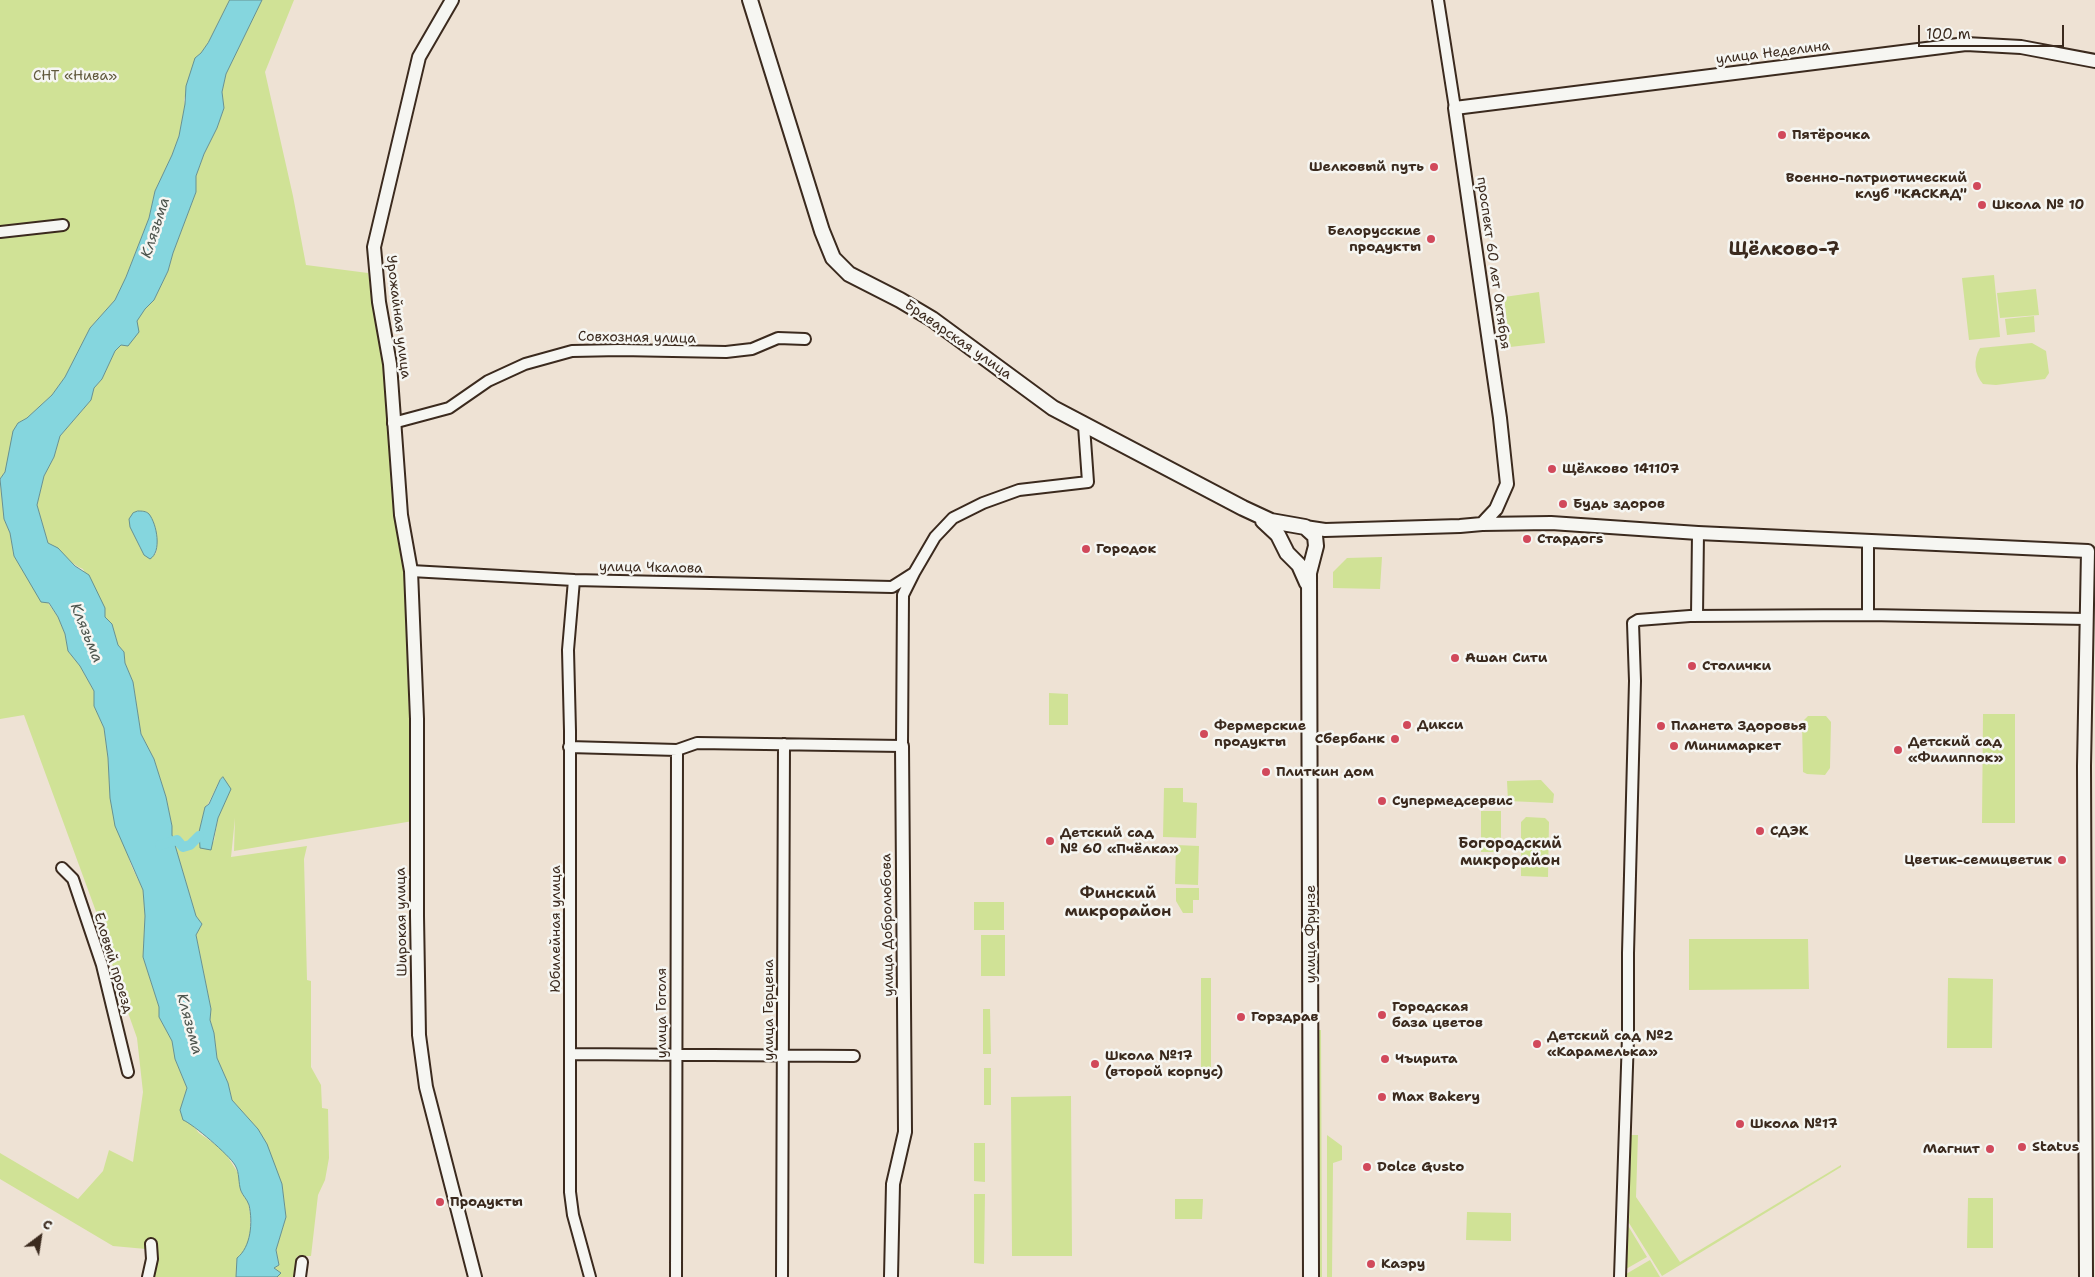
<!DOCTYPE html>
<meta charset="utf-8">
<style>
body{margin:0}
#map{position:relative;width:2095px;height:1277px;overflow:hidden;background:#eee2d4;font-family:"Shantell Sans",sans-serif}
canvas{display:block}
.north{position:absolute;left:15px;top:1212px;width:50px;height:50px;-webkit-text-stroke:4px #f6f6f2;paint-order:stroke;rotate:31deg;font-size:14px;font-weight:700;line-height:20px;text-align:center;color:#3b2a1e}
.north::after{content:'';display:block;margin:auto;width:18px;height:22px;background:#3b2a1e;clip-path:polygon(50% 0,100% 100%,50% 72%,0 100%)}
.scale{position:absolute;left:1918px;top:25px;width:146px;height:22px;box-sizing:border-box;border:2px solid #3b2a1e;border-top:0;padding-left:6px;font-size:15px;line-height:18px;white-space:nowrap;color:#3b2a1e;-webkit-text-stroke:4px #f6f6f2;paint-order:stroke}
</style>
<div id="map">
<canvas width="2095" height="1277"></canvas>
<div class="north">С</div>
<div class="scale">100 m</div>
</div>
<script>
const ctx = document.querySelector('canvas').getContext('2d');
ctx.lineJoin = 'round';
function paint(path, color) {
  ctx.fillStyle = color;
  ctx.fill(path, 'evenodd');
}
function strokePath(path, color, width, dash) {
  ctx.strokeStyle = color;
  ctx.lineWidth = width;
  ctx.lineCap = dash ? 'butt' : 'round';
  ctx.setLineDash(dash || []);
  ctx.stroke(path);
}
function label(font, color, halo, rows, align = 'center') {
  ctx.font = font + ' "Shantell Sans",sans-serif';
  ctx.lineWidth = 5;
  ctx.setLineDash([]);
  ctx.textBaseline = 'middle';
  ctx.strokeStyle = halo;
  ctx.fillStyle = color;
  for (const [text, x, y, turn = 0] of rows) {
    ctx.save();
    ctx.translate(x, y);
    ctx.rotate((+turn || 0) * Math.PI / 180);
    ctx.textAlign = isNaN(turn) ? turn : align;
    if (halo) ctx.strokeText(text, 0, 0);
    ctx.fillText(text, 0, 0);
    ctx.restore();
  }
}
paint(new Path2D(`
 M0,0H230L208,43L201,53L195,59L184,100L185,104L179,136L172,155L155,191L149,218L126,277L115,300L90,328L65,377L52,395L27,418L18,423L5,472L0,479Z
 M262,0H294L265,72L293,196L306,265L368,273L384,361L394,510L404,575L413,821L234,851L235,818L231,857L307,846L304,859L307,980L311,981V1067L321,1085L322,1108L328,1109L329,1158L325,1180L318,1195L311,1256H297L294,1277H277L281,1273L274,1268L279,1265L276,1250L286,1217L282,1184L258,1129L232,1100L228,1083L217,1058L214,1033L210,1020L211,1009L196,935L202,924L196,916L172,835V826L166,797L154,759L141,734L133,682L125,663L124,652L118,645L112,624L105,617L83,569C69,564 62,550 48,543L37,505L44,476L54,457L60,436L91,400L94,388L102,379L115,351L145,309L154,300L168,271L173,253L196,192V176L204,154L217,128L224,108L222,92L226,74ZM138,511C157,512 158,539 156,554L140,548C137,538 131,529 129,519ZM223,777L230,789L218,818L214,841L200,848L199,832L205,807L208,804L220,780Z
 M1994,275L2000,337L1969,340L1962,278Z
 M2036,289L2039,315L2000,318L1997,293Z
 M1539,292L1545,343L1510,347L1504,297Z
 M2034,316L2035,332L2007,335L2005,319Z
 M2032,343L2046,351L2049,373L2045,379L1996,385L1983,384C1974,374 1973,360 1980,348Z
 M0,482L4,519L10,533L14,556L58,617L65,634L68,651L80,666L94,691V706L104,728L108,758L110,798L131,865L143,890L145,916L143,957L159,1007V1017L172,1041L175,1059L187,1088L180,1110L199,1133L219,1147L226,1154L238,1173L241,1192L248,1202L250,1213V1240L243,1254L237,1258L236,1277H142L146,1267V1249L113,1246L0,1179V1153L78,1199L103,1171L109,1150L133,1162L143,1092L137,1038L120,990L98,917L24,715L0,719Z
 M1382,557L1380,589L1333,588V572L1347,558Z
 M1049,693L1068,694V725H1049Z
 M1983,714H2015V823H1982Z
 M1808,716H1826L1831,722L1830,768L1825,775L1807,774L1803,772L1802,722Z
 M1541,780L1554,794L1553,803L1508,801L1507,781Z
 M1164,788H1183V802L1197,803L1196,838L1163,837Z
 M1481,811H1501V852H1481Z
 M1526,817L1545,818L1549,822L1548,877L1521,876V822Z
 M1176,845L1199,846L1198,885L1175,884Z
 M1176,888H1199V900H1193V913H1183L1176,901Z
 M974,902H1004V930H974Z
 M981,935H1005V976H981Z
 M1689,939H1808L1809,989L1689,990Z
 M1201,978H1211V1067H1201Z
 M1948,978L1993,979L1992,1048H1947Z
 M983,1009H990L991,1054H983Z
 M1317,1030H1321L1322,1277H1318L1319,1049Z
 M984,1068H991V1105H984Z
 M1071,1096L1072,1256H1012L1011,1097Z
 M1327,1135L1342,1146V1160L1333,1163L1332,1277H1327Z
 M1631,1135H1638L1636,1197L1680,1262L1841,1165V1167L1662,1276L1629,1223Z
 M974,1143H985V1182L974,1181Z
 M974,1194H985L984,1264L974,1263Z
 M1968,1198H1993V1248H1967Z
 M1175,1199H1203L1202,1219H1175Z
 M1467,1212L1511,1213V1241L1466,1240Z
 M1627,1224L1647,1257L1626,1269Z
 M1650,1260L1660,1277H1626V1274Z`), '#d0e296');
const water = new Path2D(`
 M230,0H262L226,74L222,92L224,108L217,128L204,154L196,176V192L173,253L168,271L154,300L145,309L137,321L139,332L128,346L121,345L115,351L102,379L94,388L91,400L60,436L54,457L44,476L37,505L48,543L58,548L75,566L89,575L105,608V617L112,624L118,645L124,652L125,663L133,682L141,734L154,759L166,797L172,826V835L196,916L202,924L196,935L211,1009L210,1020L214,1033L217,1058L228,1083L232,1100L258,1129L267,1144L282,1184L286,1217L276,1250L279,1265L274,1268L281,1273L277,1277H236L237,1258C251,1247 253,1222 249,1205C247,1199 243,1196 241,1191C238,1183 240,1173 235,1165C229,1155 193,1124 183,1120L180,1110L187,1088L175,1059L172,1041L159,1017V1007L143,957L145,916L143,890L115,826L110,798L108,758L104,728L94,706V691L80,666L68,651L65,634L58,617L49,603L41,602L14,556L10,533L4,519L0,479L5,472L13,431L18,423L27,418L52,395L65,377L90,328L115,300L126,277L149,218L155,191L172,155L179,136L185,104L186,86L195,58L201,53L208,43Z
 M138,511C142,511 146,511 149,514C157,524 162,552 150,559L144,555L130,527L129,519L133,513Z
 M223,777L231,789L218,818L211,850L200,848L199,832L205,807L209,804L220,780Z`);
paint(water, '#85d6de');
strokePath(water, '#679191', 1);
strokePath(new Path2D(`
 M160,845L177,840L183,847L190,845L199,836`), '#85d6de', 10);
const minor = new Path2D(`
 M1438,0L1455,108
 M0,232L63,225
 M393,423L449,408L488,381L525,364L572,351L620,350L726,352L752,349L778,338L805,339
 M411,571L574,580L892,587L914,573L935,537L953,518L983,503L1019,490L1088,482L1084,426
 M574,580L568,650L570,731V1192L573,1215L590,1277
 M1868,615V540
 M1697,616L1698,533
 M569,747L677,750L697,743L902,746L903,595L914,573
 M62,868L73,879L102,965L128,1072
 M570,1054L854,1056
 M148,1277L152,1259L151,1244
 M300,1277L302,1262
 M676,1277L677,750
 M782,1277L784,744
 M1620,1277L1628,1037V953L1635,681L1633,623L1638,620L1690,616L1868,615L2087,619`);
const tertiary = new Path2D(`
 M452,0L419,57L374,247L379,302L390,364L401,515L411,571L417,719V916L419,1035L426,1087L475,1277
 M1482,524L1496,509L1507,484L1500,418L1455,108L1966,44L2021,47L2095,61
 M1305,527L1325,530L1460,526L1482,524L1551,523L1698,533L2088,551L2084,766L2086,1277
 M891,1277L893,1184L905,1132L902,746`);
const secondary = new Path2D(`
 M750,0L822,231L833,258L849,274L900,300L932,319L1053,408L1243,508L1271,521L1305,527L1315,536L1316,546L1309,573L1311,1277
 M1263,521L1278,535L1287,553L1299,565L1307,583`);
strokePath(minor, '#3b2a1e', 14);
strokePath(tertiary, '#3b2a1e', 16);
strokePath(secondary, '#3b2a1e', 18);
strokePath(minor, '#f6f6f2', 10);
strokePath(tertiary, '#f6f6f2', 12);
strokePath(secondary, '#f6f6f2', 14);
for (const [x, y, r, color] of [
 [1782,135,5,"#d1495b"],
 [1434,167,5,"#d1495b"],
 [1977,186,5,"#d1495b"],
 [1982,205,5,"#d1495b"],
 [1431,239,5,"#d1495b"],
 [1552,469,5,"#d1495b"],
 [1563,504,5,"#d1495b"],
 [1527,539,5,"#d1495b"],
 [1086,549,5,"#d1495b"],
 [1455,658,5,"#d1495b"],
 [1692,666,5,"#d1495b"],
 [1407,725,5,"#d1495b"],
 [1661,726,5,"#d1495b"],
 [1204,734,5,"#d1495b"],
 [1395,739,5,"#d1495b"],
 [1674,746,5,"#d1495b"],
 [1898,750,5,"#d1495b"],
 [1266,772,5,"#d1495b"],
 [1382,801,5,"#d1495b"],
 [1760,831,5,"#d1495b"],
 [1050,841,5,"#d1495b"],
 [2062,860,5,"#d1495b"],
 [1382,1015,5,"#d1495b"],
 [1241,1017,5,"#d1495b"],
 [1537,1044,5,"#d1495b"],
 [1385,1059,5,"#d1495b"],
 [1095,1064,5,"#d1495b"],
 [1382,1097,5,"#d1495b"],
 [1740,1124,5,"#d1495b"],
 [2022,1147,5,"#d1495b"],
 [1990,1149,5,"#d1495b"],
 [1367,1167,5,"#d1495b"],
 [440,1202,5,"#d1495b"],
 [1371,1264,5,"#d1495b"]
]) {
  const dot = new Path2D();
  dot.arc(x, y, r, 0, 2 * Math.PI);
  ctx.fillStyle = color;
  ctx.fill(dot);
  strokePath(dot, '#f6f6f2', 2);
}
label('14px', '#3b2a1e', '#f6f6f2', [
 ["улица Неделина",1773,53,-7],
 ["проспект 60 лет Октября",1493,263,82],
 ["Урожайная улица",398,317,83],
 ["Совхозная улица",637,338,1],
 ["Браварская улица",958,340,35],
 ["улица Чкалова",651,568,1],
 ["Широкая улица",402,922,-91],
 ["улица Добролюбова",888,925,-91],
 ["Юбилейная улица",556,929,-90],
 ["улица Фрунзе",1311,934,-90],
 ["Еловый проезд",113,963,73],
 ["улица Герцена",769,1010,-90],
 ["улица Гоголя",662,1013,-90]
]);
label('14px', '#60583c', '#f6f6f2', [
 ["СНТ «Нива»",75,76]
]);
label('bold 14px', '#3b2a1e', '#f6f6f2', [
 ["Пятёрочка",1792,135],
 ["Шелковый путь",1424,167,"right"],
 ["Военно-патриотический",1967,178,"right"],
 ["клуб \"КАСКАД\"",1967,194,"right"],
 ["Школа № 10",1992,205],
 ["Белорусские",1421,231,"right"],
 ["продукты",1421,247,"right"],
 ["Щёлково 141107",1562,469],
 ["Будь здоров",1573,504],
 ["Стардогs",1537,539],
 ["Городок",1096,549],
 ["Ашан Сити",1465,658],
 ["Столички",1702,666],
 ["Дикси",1417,725],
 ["Фермерские",1214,726],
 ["продукты",1214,742],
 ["Планета Здоровья",1671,726],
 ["Сбербанк",1385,739,"right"],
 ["Детский сад",1908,742],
 ["«Филиппок»",1908,758],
 ["Минимаркет",1684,746],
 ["Плиткин дом",1276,772],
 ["Супермедсервис",1392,801],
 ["СДЭК",1770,831],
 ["Детский сад",1060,833],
 ["№ 60 «Пчёлка»",1060,849],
 ["Цветик-семицветик",2052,860,"right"],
 ["Городская",1392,1007],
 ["база цветов",1392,1023],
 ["Горздрав",1251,1017],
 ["Детский сад №2",1547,1036],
 ["«Карамелька»",1547,1052],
 ["Школа №17",1105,1056],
 ["(второй корпус)",1105,1072],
 ["Чъирита",1395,1059],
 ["Max Bakery",1392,1097],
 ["Школа №17",1750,1124],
 ["Status",2032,1147],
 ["Магнит",1980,1149,"right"],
 ["Dolce Gusto",1377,1167],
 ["Продукты",450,1202],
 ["Каэру",1381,1264]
], 'left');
label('italic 15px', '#4e554e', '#f6f6f2', [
 ["Клязьма",156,228,-72],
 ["Клязьма",86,633,68],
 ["Клязьма",189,1024,75]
]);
label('bold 15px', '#3b2a1e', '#f6f6f2', [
 ["Богородский",1510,844],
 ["микрорайон",1510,861]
]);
label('bold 16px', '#3b2a1e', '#f6f6f2', [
 ["Финский",1118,894],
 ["микрорайон",1118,912]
]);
label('bold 19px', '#3b2a1e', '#f6f6f2', [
 ["Щёлково-7",1784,250]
]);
</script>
